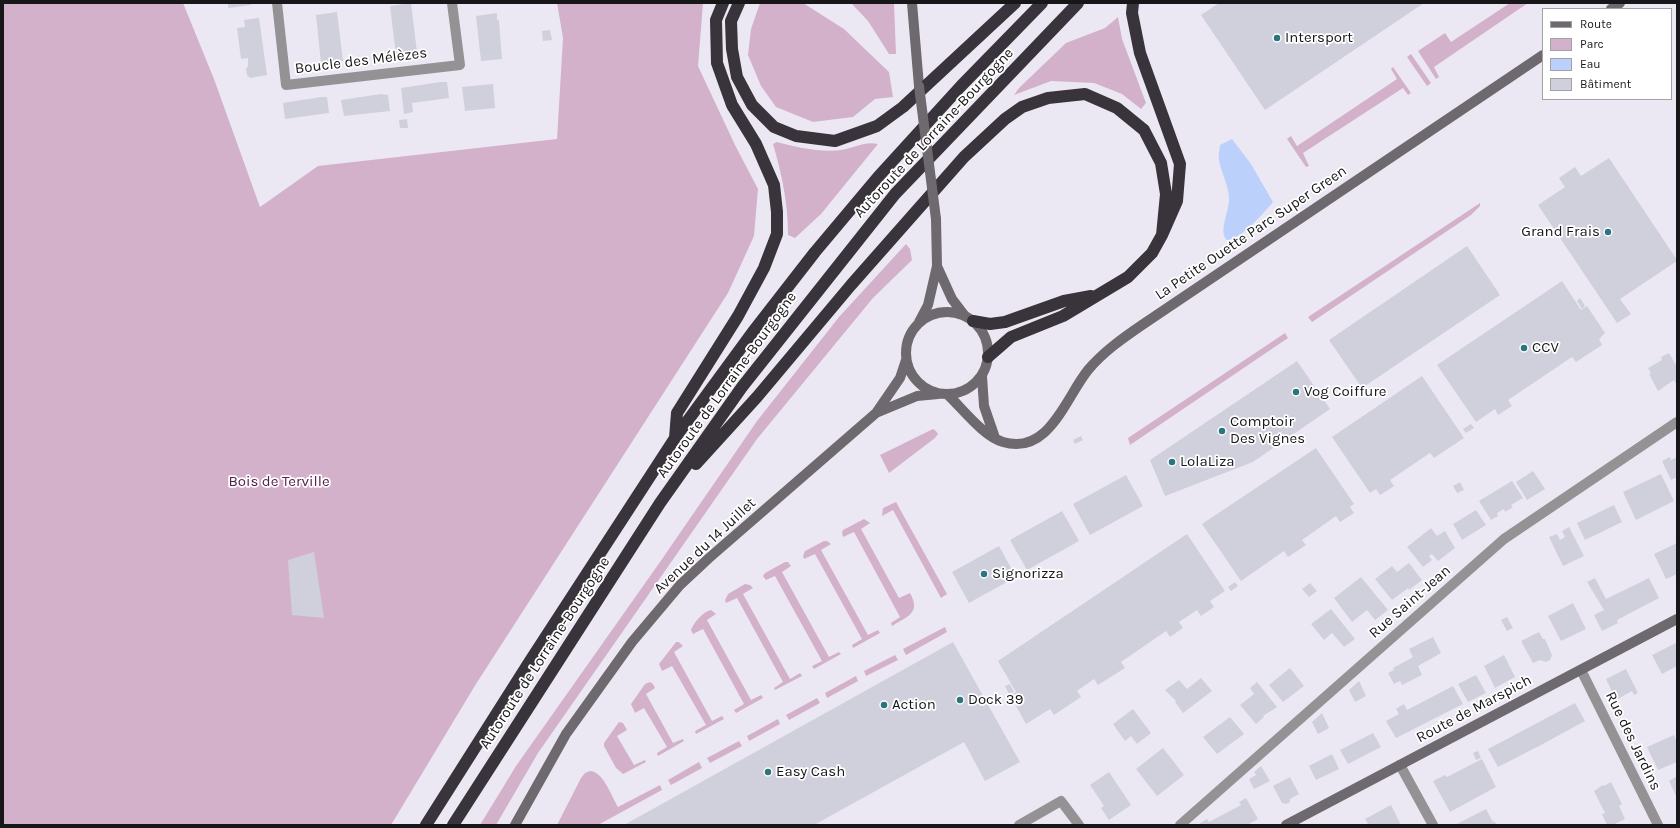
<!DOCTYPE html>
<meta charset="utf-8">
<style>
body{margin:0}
#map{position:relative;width:1680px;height:828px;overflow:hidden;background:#ece8f3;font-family:Karla,sans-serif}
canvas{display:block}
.frame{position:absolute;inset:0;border:4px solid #171619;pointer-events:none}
.legend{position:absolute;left:1542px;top:8px;width:130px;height:92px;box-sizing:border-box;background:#fff;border:1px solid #a2a2a3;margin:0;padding:5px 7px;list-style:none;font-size:12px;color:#171619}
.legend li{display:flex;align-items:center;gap:8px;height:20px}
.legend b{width:20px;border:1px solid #a2a2a3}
</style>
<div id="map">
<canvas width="1680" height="828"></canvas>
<div class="frame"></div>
<ul class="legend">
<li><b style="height:5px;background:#6d696e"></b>Route</li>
<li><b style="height:11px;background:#d4b1ca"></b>Parc</li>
<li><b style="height:11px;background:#bbd1fb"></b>Eau</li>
<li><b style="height:11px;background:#cfd0db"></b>Bâtiment</li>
</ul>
</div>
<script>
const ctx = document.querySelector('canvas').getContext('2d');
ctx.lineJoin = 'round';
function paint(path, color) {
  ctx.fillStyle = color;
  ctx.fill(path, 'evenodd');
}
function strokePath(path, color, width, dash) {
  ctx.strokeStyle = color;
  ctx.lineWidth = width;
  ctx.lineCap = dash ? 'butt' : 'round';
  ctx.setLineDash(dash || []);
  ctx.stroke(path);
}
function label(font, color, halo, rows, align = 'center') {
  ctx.font = font + ' Karla,sans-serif';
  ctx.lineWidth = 3.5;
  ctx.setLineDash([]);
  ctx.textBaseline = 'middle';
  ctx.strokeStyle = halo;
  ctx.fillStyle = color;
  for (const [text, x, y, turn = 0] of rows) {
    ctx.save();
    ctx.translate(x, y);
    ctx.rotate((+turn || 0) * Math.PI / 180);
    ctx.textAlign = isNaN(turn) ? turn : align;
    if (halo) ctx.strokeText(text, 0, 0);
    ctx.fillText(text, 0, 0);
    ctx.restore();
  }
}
paint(new Path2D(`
 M3,3H183L214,79L260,207L318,166L557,139L563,38L557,3H703L698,66L735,145L758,189L754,236L728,293L476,684L391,825H3Z
 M760,3H803L844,29L889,72L893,97L875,99L853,117L813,122L776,107L761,86L748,55L751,29Z
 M851,3H894L896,54H889L868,21Z
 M1510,3H1528L1434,67L1439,77L1436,79L1418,51L1445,33L1451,42Z
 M1118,17L1122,39L1146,103L1141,109L1122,94L1094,83L1051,81L1014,95L1019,88L1066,43L1105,28Z
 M1411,54L1431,83L1427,86L1407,57Z
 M1393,67L1411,93L1408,95L1403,88L1303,153L1309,166L1306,167L1287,139L1291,136L1297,146L1397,79L1391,69Z
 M777,142C794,147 823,153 841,150C854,148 865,141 878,144L821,214L795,238L788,235C788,203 782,175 773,144Z
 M1480,203V206L1471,215L1312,322L1308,317Z
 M906,244L910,249L912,260L873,298L757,439L538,753L496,825H480L516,766L660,562L757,421L839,317Z
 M1285,333L1288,338L1130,445L1128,438Z
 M933,429L936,431L938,434L935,438L889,473L880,455Z
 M896,502L947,594L941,598L893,510L882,516L883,508Z
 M864,519L870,523L861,529L899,598L910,593C921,613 908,616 892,626L891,623L900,617L854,532L843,537L842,533L843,530Z
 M824,541H827L831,544L821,550L868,635L878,630L880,633L853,648L852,645L862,639L815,554L804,559L803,556L805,551Z
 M785,562H788L791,566L782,572L829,657L839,652L841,654L814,669L812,666L822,661L775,576L766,580L763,576L765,573Z
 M745,584L750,585L753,588L743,594L790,679L800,673L802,676L775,690L774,688L783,682L737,598L726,603L725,600L728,594Z
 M711,610L716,614L707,620L751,700L761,695L763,698L736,713L734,710L744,704L703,629L693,634L691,630C694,622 703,612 711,610Z
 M945,627L947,632L906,655L903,649Z
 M676,642H679L683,646L674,652L712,721L722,716L724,719L696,734L695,731L706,725L672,666L662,671L659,664Z
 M895,655L898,660L866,676L864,671Z
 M856,676L858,681L827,698L825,693Z
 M650,682L653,684L655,688L646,694L673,743L683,739L684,741L658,756L657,753L667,747L644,708L635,713L631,704L645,684Z
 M817,698L820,703L789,720L786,715Z
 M778,719L780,724L749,741L747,736Z
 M619,722L623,723L627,730L617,736L634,765L645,760L646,762L623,774L616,768L604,746V743Z
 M739,741L742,746L710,763L707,758Z
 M699,762L702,768L671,785L668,780Z
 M590,771C603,771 612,797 618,807L660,785L662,790L598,825H557L581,778L585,773Z`), '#d4b1ca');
paint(new Path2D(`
 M1232,139L1251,164L1273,202C1264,213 1240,240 1227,240C1218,232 1229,212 1229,199C1229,185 1221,173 1219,160C1218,155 1220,149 1220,145Z`), '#bbd1fb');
paint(new Path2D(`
 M228,3H251V5L228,8Z
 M411,3L417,52L396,55L390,6Z
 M1219,3H1424L1265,110L1201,15Z
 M337,12L343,61L321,63L316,15Z
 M497,13V20H499L502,59L481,61L476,16Z
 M259,18L267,75L250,78L247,75L246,69L248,66V58L241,59L237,28L245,27L244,20Z
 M550,30L552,40L543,41L542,31Z
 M440,82H447L449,98L412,103L413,112L404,114L401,88Z
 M493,84L495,108L465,111L462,87Z
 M381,94L388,95L390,111L344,116L341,100Z
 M321,97H327L329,113L285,119L283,103Z
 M407,119L408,128H400L399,120Z
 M1609,158L1677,260V261L1620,299L1631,314L1617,323L1538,205L1565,187L1559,178L1575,167L1581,176Z
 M1467,246L1500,295L1362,388L1329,340Z
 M1562,281L1581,310L1587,306L1605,333L1599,339L1602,345L1576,362L1572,357L1508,400L1512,406L1498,415L1495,409L1476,422L1437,365Z
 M1580,298L1585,306L1582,309L1577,301Z
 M1669,353L1677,367V385L1674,380L1658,391L1649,374L1651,373L1648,368L1662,360L1661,357Z
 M1297,361L1330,409L1253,462L1165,496L1150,460Z
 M1422,376L1464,438L1434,458L1430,453L1390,480L1394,486L1380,495L1376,489L1370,493L1332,437Z
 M1471,424L1474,428L1466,433L1463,429Z
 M1081,436L1083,440L1075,444L1073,440Z
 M1316,448L1354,504L1350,507L1354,513L1340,522L1336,516L1302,540L1306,545L1288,557L1284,551L1241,581L1202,524Z
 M1670,457L1671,460L1677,457V477L1671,480L1662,461Z
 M1533,471L1545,489L1527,500L1516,482Z
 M1661,474L1674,501L1636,520L1623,492Z
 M1126,475L1143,506L1090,535L1073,504Z
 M1512,481L1523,498L1511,505L1513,507L1505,512L1504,509L1497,513L1498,516L1491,520L1479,501Z
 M1460,482L1464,490L1457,493L1453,486Z
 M1614,505L1622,522L1585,540L1577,523Z
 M1476,510L1486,525L1462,540L1453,524Z
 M1062,511L1079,541L1027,570L1010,540Z
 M1569,527L1584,556L1563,566L1549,537L1557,534L1560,540L1565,537L1562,531Z
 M1431,528L1437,536L1445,531L1455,548L1438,561L1432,554L1429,556L1432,560L1423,567L1407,547Z
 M1187,534L1225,591L1210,601L1214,607L1201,616L1197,610L1179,622L1183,628L1170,637L1166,631L1121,662L1125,668L1098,685L1094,679L1077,691L1081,697L1054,715L1050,709L1026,724L1010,695L1016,692L998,661Z
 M1677,543V574L1666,579L1654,554Z
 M999,546L1016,577L969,603L952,572Z
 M314,552L324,618L292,615L288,560Z
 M1409,563L1422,580L1409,590L1408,588L1392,600L1375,579L1392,566L1397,572Z
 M1361,577L1388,610L1375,620L1367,610L1352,622L1334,598Z
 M1595,578L1606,599L1649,578L1659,598L1617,620L1618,623L1602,631L1594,615L1604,610L1587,582Z
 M1235,582L1238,586L1231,591L1228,587Z
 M1310,583L1317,591L1309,597L1302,589Z
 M1573,603L1586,629L1561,641L1548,616Z
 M1331,609L1355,639L1344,647L1332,633L1324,640L1311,624Z
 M1507,617L1513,628L1507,631L1501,620Z
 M1539,632L1543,639H1545L1552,655L1550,660L1546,662L1540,660L1533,663L1521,641Z
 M1433,637L1441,653L1418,666L1422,675L1402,685L1400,681L1394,684L1388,673L1394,670L1393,668L1413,657L1409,649Z
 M953,642L1020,762L985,781L964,742L814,825H624Z
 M1676,643L1677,646V666L1662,674L1652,655Z
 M1504,655L1515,677L1495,688L1484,666Z
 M1290,668L1304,686L1283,702L1269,685Z
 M1626,669L1638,693L1634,695L1632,691L1616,700L1606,679Z
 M1476,675L1486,693L1468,702L1458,684Z
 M1201,678L1212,691L1183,713L1175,702L1176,701L1165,690L1179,680L1187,689Z
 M1359,681L1366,696L1355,702L1349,690Z
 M1257,682L1277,707L1263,716L1264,717L1256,724L1240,705L1254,694L1250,688Z
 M1010,684L1014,692L1009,694L1005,686Z
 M1453,686L1463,704L1396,738L1386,721L1399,714L1396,709L1404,704L1407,710Z
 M1575,703L1585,721L1541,745L1498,767L1488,749Z
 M1133,709L1151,733L1137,744L1131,736L1125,741L1113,724Z
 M1322,713L1329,728L1318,734L1312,722Z
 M1230,717L1244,734L1217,754L1203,737Z
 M1373,733L1381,747L1348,764L1340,750Z
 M1674,735L1677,742V762L1658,770L1647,747Z
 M1163,748L1184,775L1157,796L1136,769Z
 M1478,751L1481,758L1476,760L1473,753Z
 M1332,754L1339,769L1316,780L1309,766Z
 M1482,759L1496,787L1450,812L1433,781L1445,775L1447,777Z
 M1261,766L1270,781L1254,789L1249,779L1256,775L1254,772Z
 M1109,772L1131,805L1109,820L1101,808L1104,806L1090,785Z
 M1677,776V798L1669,781Z
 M1290,777L1299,794L1290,799V802L1286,804L1282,803L1273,786Z
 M1611,782L1622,804L1619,806L1625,819L1613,825H1607L1602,814L1605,813L1594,791L1603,785L1604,786Z
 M1246,798L1258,819L1247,825H1201L1200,823L1207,819L1209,822L1241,805L1239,802Z
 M1391,805L1401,825H1366L1368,824L1365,819Z
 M1486,809L1493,822L1494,821L1497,825H1455Z`), '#cfd0db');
strokePath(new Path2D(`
 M277,3L286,85L460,65L452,3
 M1581,670L1658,825
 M1400,765L1433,825
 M1019,825L1061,801L1079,825
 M1180,825L1504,539L1677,422`), '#959296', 10);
strokePath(new Path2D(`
 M912,3L919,86
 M1611,9L1620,3
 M937,266L952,299L965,316
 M906 353a41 41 0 1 1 82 0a41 41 0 1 1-82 0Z
 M919,322L928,305L937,266L936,219
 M982,376L984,406L995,438
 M948,395C963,409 983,436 1003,442C1049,456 1066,397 1088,370C1103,352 1123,338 1142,325L1543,55
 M876,413L900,378L906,360
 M515,825L566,734L632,642L680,585L709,558L876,413L917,396L938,394
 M1286,825L1677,619`), '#6d696e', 10);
strokePath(new Path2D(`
 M739,3L731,21L732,49L737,77L752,105L774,127L796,136L835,141L877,126L903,107L1015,3
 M973,321L990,324L1005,322L1064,301L1091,296
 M988,357L1011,337L1063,316L1128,277L1152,253L1162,235L1177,201L1180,164L1140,53L1132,13L1133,3
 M675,438L677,413L738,316L764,268L777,234V212L774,185L756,144L732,105L717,63L716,20L723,3
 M696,464L757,397L851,285L964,157L1005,119L1022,107L1048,98L1085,94L1117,108L1144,130L1161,163L1166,194L1162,235
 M426,825L530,661L675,438L752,333L815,252L878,177L961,86L1042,3
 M453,825L660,503L742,387L895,194L1078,3`), '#39343b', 12);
strokePath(new Path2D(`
 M919,86L936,219`), '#6d696e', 10);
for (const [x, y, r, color] of [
 [1277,38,4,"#2d747f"],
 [1608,232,4,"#2d747f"],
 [1524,348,4,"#2d747f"],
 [1296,392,4,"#2d747f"],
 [1222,431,4,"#2d747f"],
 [1172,462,4,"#2d747f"],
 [984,574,4,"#2d747f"],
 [960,700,4,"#2d747f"],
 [884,705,4,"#2d747f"],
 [768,772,4,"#2d747f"]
]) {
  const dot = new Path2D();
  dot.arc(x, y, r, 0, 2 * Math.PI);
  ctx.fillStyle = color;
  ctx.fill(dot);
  strokePath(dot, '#fff', 1.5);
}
label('15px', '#171619', '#fff', [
 ["Intersport",1285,38],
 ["Grand Frais",1600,232,"right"],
 ["CCV",1532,348],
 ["Vog Coiffure",1304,392],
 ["Comptoir",1230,422],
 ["Des Vignes",1230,439],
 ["LolaLiza",1180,462],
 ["Signorizza",992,574],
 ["Dock 39",968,700],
 ["Action",892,705],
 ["Easy Cash",776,772]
], 'left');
label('15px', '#171619', '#fff', [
 ["Boucle des Mélèzes",361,61,-7],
 ["Autoroute de Lorraine-Bourgogne",934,133,-47],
 ["La Petite Ouette Parc Super Green",1251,233,-34],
 ["Autoroute de Lorraine-Bourgogne",727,385,-54],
 ["Avenue du 14 Juillet",705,546,-43],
 ["Rue Saint-Jean",1410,602,-41],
 ["Autoroute de Lorraine-Bourgogne",545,653,-57],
 ["Route de Marspich",1474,709,-28],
 ["Rue des Jardins",1633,741,64]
]);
label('15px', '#532048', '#fff', [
 ["Bois de Terville",279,482]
]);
</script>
